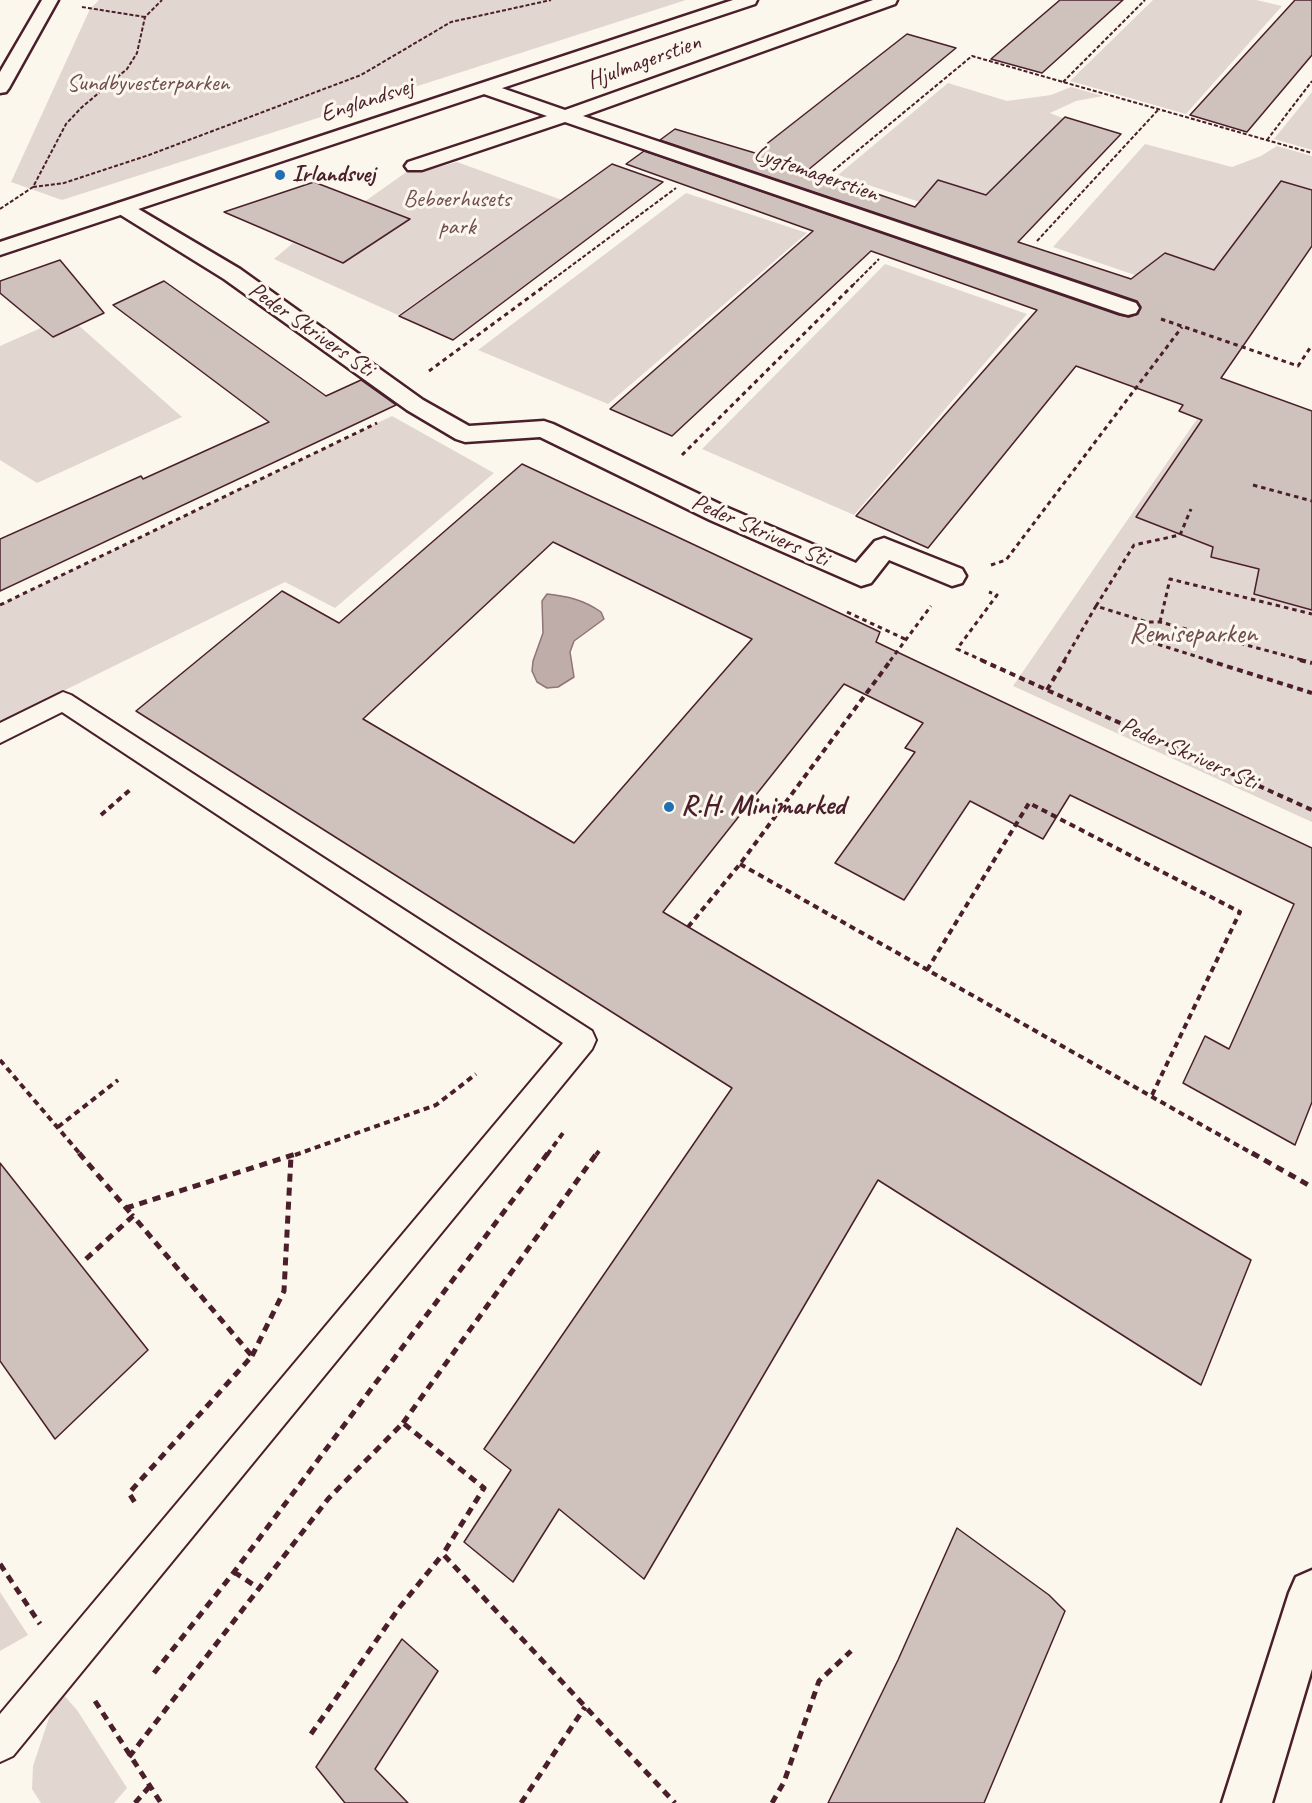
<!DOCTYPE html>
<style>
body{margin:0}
canvas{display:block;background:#fbf7ec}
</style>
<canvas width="1312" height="1803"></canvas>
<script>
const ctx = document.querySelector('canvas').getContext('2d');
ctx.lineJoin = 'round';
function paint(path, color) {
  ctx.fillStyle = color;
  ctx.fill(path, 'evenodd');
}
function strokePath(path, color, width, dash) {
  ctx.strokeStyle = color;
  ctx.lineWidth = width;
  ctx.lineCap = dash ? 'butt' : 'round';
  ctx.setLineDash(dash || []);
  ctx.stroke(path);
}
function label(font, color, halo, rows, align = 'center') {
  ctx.font = font + ' Caveat,sans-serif';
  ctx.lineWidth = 6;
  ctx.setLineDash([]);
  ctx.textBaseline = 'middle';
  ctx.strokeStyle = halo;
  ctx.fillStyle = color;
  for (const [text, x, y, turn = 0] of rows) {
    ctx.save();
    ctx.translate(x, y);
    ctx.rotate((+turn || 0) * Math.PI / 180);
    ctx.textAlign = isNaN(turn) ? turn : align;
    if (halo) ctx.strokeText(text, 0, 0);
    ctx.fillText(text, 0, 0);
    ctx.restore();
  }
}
paint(new Path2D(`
 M99,0H686L62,200L11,182L90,9Z
 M1153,0H1256L1282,6L1186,114L1070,81Z
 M948,83L1007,101L1051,95L1071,87L1103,96L1076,101L1050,113L1065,119L965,217L838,175Z
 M1312,92V150L1274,139Z
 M1145,144L1232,167L1261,156L1277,146L1312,156V189L1279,181L1283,183L1199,297L1053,247Z
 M457,162L562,200L398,315L274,259L293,243L339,262L404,219L364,202L415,166L435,168Z
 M686,193L807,233L608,404L478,350Z
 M885,264L1027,314L854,515L702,449Z
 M68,316L182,417L37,483L0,460V346Z
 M392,416L494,473L335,608L285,582L0,722V605Z
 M1197,419L1312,461V822L1013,686Z
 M0,1592L28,1635L0,1651Z
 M61,1692L77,1710L127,1788L114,1803H41L32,1789L33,1766L56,1697Z`), '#e2d7d0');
const water = new Path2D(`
 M547,594C567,596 584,600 601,612L604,619L574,641L570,652L574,677L558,687L547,688L537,682L532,671L533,661L543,633L542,601Z`);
paint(water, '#bfadaa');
strokePath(water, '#907477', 1.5);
const building = new Path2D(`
 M1060,0H1123L1042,73L991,59Z
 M1295,0H1312V55L1247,132L1190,115Z
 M907,34L956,48L808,170L915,207L938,180L986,195L1065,117L1121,134L1018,242L1131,279L1165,253L1214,270L1281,181L1312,190V246L1221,378L1312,411V610L1254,594L1259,569L1211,557L1213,547L1136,517L1202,420L1179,411L1183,405L1076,366L928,548L856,516L1037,310L871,251L672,436L610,409L813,231L626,164L644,151L1119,315L1129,317L1138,314L1141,307L1137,301L660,140L675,129L755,153Z
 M612,164L663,182L453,340L399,316Z
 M314,182L410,219L343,263L224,212Z
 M60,260L104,313L53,337L0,293V281Z
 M164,281L326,396L361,380L396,405L0,591V539L141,476L143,479L269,422L113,305Z
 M522,464L880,632L876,642L1312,848V1102L1295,1145L1183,1083L1205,1036L1229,1049L1294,904L1070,795L1043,839L970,801L904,900L835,863L915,752L905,748L923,723L844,684L663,912L1251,1260L1201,1385L878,1180L644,1579L559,1509L513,1582L464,1542L511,1470L484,1449L732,1088L136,711L282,591L339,623ZM553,542L752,639L574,843L363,719Z
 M0,1163L148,1350L55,1439L0,1361Z
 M957,1528L1049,1595L1065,1611L984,1803H828L898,1660Z
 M402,1639L438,1671L375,1769L408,1803H345L316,1767Z`);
paint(building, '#cfc2bc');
strokePath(building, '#4a1f2b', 1.5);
const lane = new Path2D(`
 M63,692L71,695L592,1031L596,1040L592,1049L13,1756L0,1762V1714L563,1043L62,712L0,743V723Z`);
const street = new Path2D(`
 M873,0H897L895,4L583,116L1136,303L1139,308L1136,313L1128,315L1120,313L565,122L422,170H408L405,166L408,162L547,116L481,93L478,89L481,85H493L565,110Z
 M123,202L130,204L240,269L423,400L469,426L544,421L553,424L728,508L856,563L875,541L884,538L962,569L966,576L962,583L952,586L889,560L871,583L861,586L710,520L540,437L465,442L456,439L407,410L224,279L116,212L113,208L116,204Z
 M1312,1570V1669L1272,1803H1222L1289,1593L1296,1577Z`);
const secondary = new Path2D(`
 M42,0H58L9,88L6,92L0,93V72Z
 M733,0H757L755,4L0,255V242Z`);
strokePath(lane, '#4a1f2b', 4);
strokePath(street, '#4a1f2b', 5);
strokePath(secondary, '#4a1f2b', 5);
strokePath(new Path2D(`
 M82,7L145,17
 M1063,82L1145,0
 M1267,140L1312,81
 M833,171L972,56L1312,153
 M33,187L64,183L149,155L361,75L451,22L551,0
 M0,209L33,187L66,124L81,108L127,69L137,53L145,17L162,0
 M1037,241L1158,110
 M544,286L676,188
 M852,286L879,259`), '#4a1f2b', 2, [4, 2]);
strokePath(new Path2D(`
 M1161,319L1298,366L1312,345
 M429,371L546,285
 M682,455L853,285
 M1253,485L1312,501
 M991,565L1006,560L1182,327
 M0,605L377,423
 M1096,606L1134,545L1180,535L1191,509
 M847,612L907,640
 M1160,622L1170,579L1312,614
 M890,661L931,606
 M984,661L957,649L997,595L989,592
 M1064,661L1096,606L1147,622
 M1211,661L1141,639L1147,622H1160L1306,661`), '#4a1f2b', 3, [4.5, 4]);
strokePath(new Path2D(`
 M981,660L1312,810
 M1207,660L1312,693
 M1300,660L1312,663
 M1047,690L1065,660
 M101,815L131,789
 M740,864L1255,1155
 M688,927L740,864L891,660
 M927,970L1029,803L1240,912L1152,1095
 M0,1060L81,1155
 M58,1127L118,1080
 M295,1155L436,1105L476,1074
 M547,1155L563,1133
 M596,1155L599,1151`), '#4a1f2b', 4, [6, 4.5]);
strokePath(new Path2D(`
 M79,1153L133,1216
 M1252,1153L1312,1187
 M126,1208L299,1153
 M86,1259L133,1216L252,1356L129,1493L137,1506
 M252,1356L284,1291L291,1156
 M403,1423L597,1153
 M0,1564L40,1624
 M234,1572L260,1589
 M154,1673L234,1572L548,1153
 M95,1701L161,1803
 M311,1734L399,1608L443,1554
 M129,1757L328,1499L403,1423L484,1488L443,1554L675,1803
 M135,1803L150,1786
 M521,1803L585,1707
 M772,1803L784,1782L819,1681L851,1651`), '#4a1f2b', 5, [8, 6]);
paint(lane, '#fbf7ec');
paint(street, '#fbf7ec');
paint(secondary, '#fbf7ec');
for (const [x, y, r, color] of [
 [280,175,6,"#1f6fb2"],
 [669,807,6,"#1f6fb2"]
]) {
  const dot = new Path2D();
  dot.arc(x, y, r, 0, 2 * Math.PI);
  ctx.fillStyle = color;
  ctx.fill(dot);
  strokePath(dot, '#fbf7ec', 2);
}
label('24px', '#4a1f2b', '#fbf7ec', [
 ["Hjulmagerstien",644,62,-20],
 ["Englandsvej",367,101,-18],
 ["Lygtemagerstien",816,174,19],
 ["Peder Skrivers Sti",311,330,35],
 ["Peder Skrivers Sti",760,531,24],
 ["Peder Skrivers Sti",1189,754,24]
]);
label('24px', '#704d54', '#fbf7ec', [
 ["Sundbyvesterparken",148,84],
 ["Beboerhusets",457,200],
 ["park",457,228]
]);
label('bold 24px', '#4a1f2b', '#fbf7ec', [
 ["Irlandsvej",292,175]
], 'left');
label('28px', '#704d54', '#fbf7ec', [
 ["Remiseparken",1193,635]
]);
label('bold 28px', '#4a1f2b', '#fbf7ec', [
 ["R.H. Minimarked",681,807]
], 'left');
</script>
